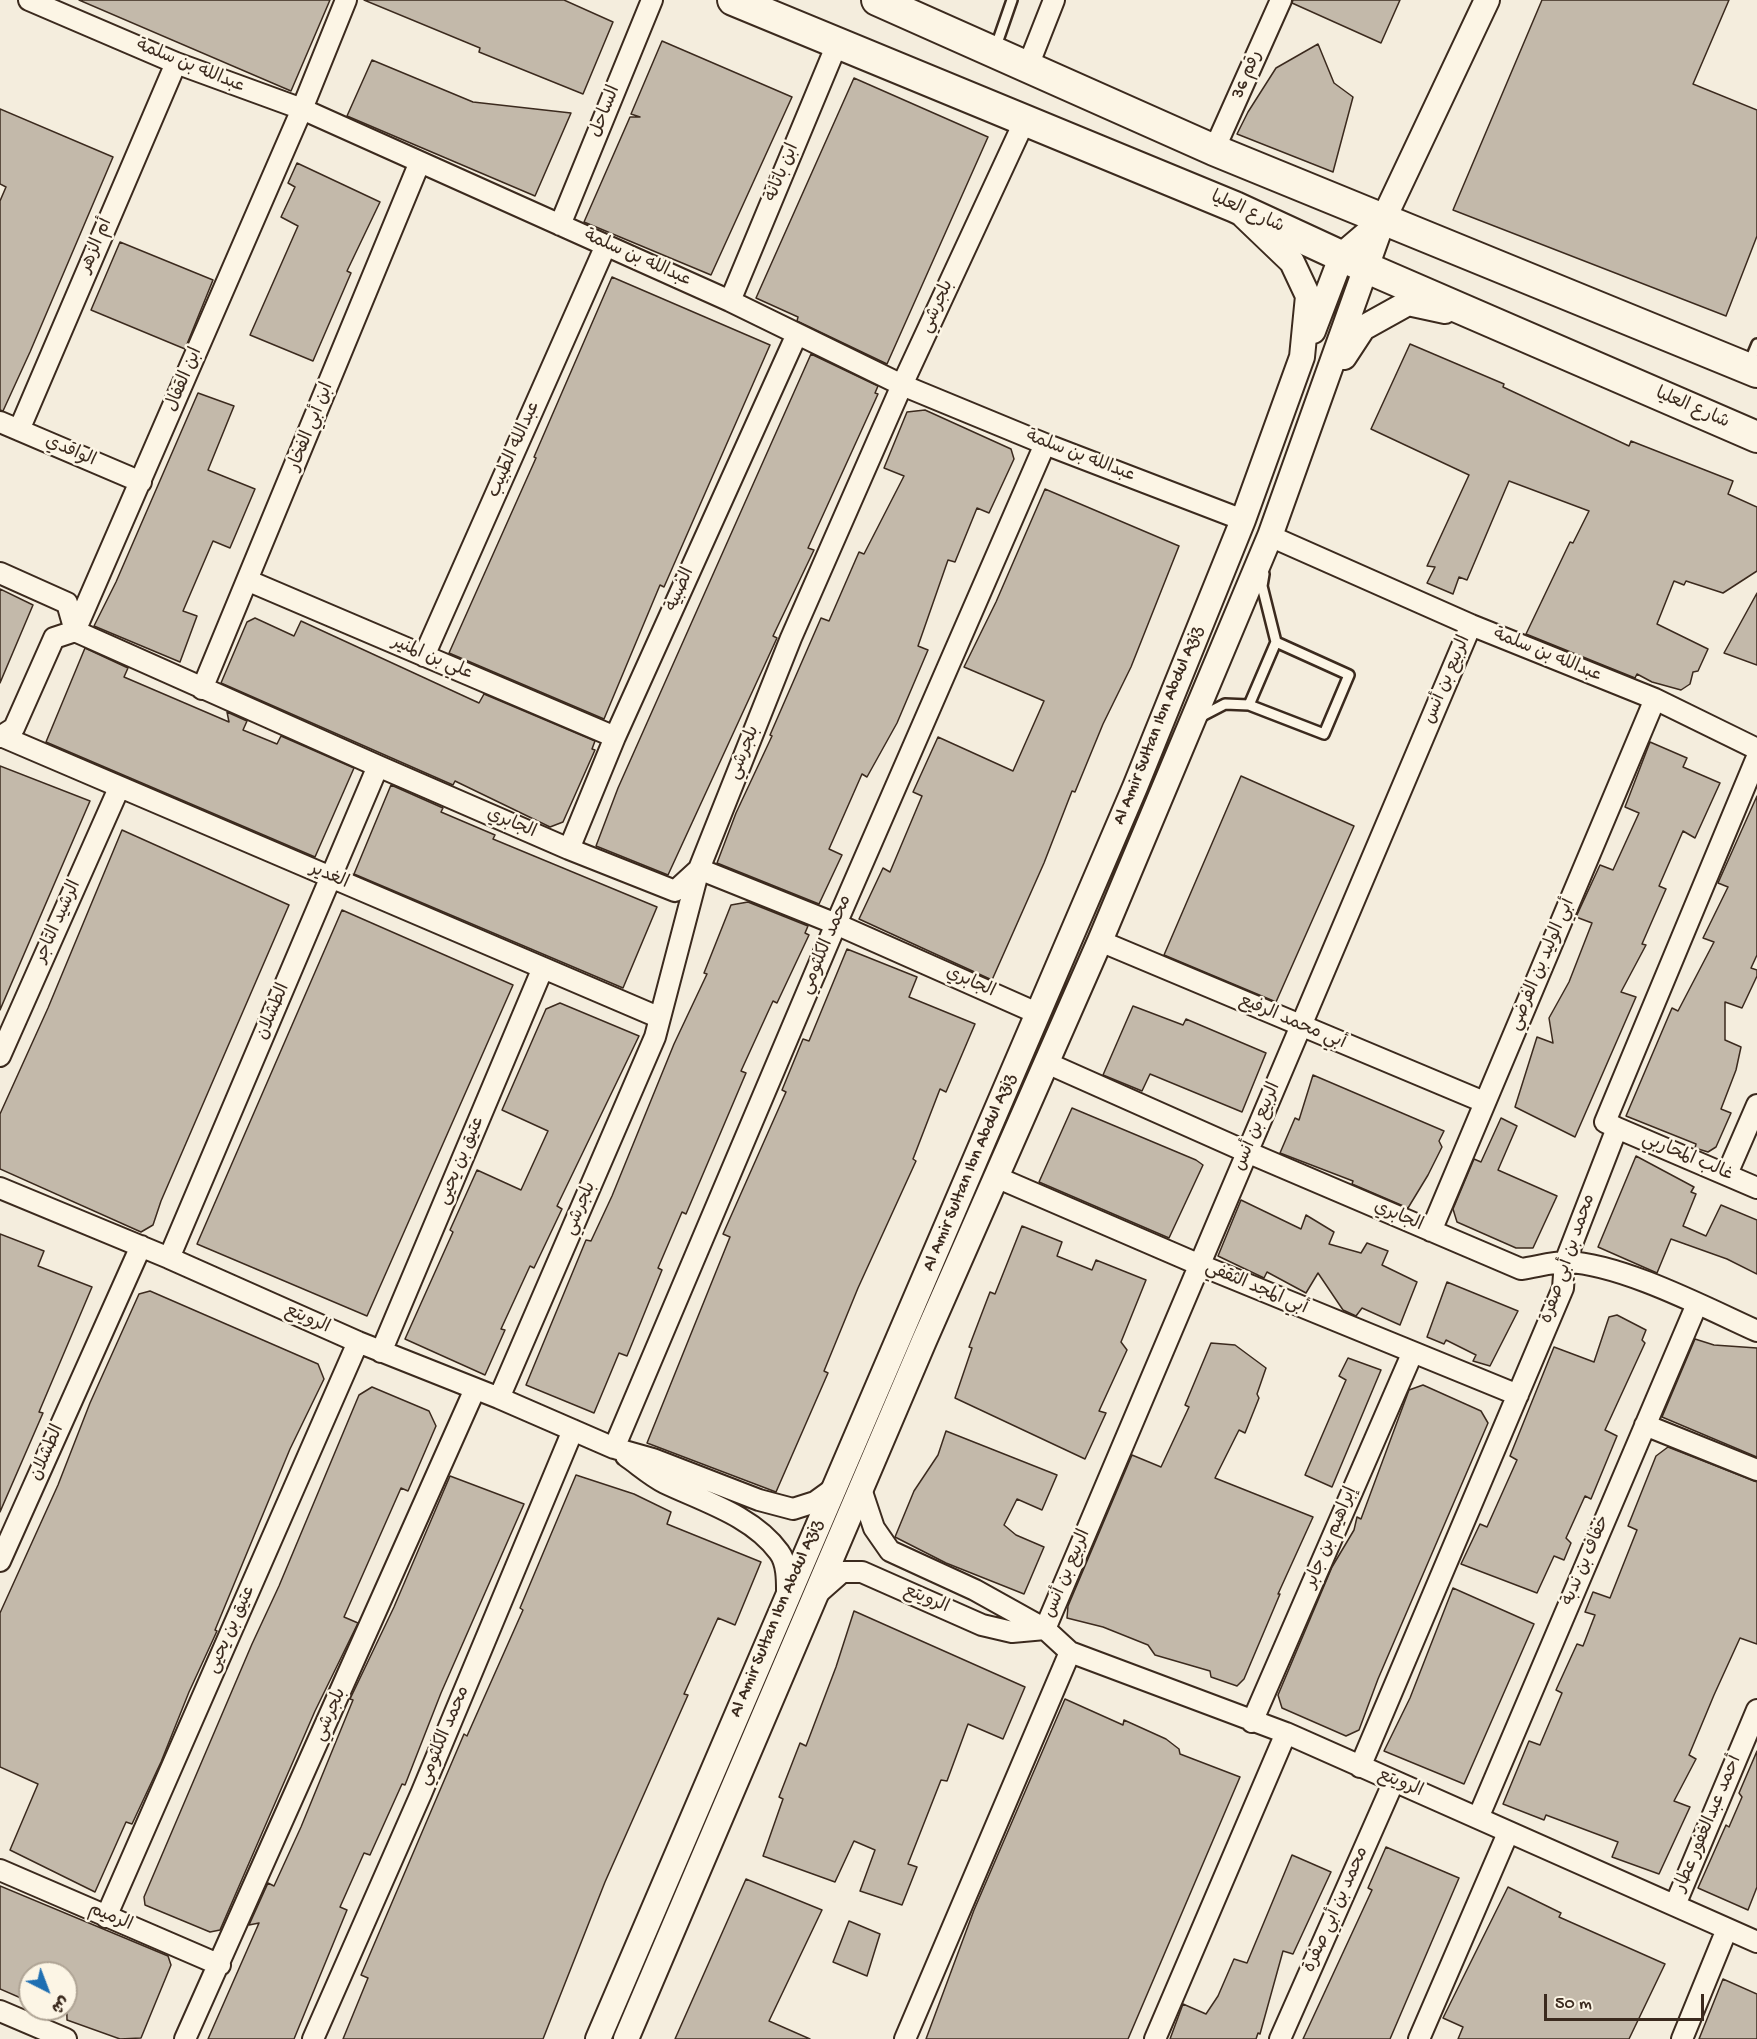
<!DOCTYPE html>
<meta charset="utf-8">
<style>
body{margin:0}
#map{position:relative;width:1757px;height:2039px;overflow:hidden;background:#f4eddd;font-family:"Gochi Hand","Playpen Sans Arabic",sans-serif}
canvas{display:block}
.north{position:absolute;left:18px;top:1961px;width:60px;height:60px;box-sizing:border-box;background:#fcf5e5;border:2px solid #afa495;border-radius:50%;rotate:138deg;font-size:16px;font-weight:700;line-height:24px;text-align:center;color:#3b2a1e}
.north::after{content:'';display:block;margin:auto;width:21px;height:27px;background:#1f6fb2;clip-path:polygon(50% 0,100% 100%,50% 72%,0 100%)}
.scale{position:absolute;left:1544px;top:1994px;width:160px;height:27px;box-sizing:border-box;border:3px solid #3b2a1e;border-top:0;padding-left:8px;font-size:18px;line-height:21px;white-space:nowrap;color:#3b2a1e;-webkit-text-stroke:4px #fcf5e5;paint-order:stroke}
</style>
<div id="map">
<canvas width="1757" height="2039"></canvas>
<div class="north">ش</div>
<div class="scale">50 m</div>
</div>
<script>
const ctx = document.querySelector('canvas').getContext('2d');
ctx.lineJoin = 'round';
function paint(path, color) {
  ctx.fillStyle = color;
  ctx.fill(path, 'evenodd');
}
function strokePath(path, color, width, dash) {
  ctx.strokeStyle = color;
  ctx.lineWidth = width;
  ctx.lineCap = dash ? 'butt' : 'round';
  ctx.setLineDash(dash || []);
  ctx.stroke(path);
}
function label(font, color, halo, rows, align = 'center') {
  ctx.font = font + ' "Gochi Hand","Playpen Sans Arabic",sans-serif';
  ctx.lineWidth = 5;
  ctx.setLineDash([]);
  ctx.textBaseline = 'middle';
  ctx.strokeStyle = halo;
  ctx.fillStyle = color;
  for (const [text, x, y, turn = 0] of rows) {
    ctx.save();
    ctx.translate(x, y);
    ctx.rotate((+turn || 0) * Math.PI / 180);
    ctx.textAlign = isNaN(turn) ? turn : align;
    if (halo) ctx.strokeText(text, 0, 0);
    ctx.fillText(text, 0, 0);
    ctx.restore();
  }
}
const building = new Path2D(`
 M79,0H330L291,91Z
 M364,0H564L613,22L583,94L479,52L480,48Z
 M1293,0H1400L1381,43L1292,3Z
 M1542,0H1729L1693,84L1757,110V236L1726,316L1453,210Z
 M662,41L792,97L711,275L584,222L630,117H640L631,114Z
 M1318,44L1334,83L1353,97L1333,172L1237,134L1248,112L1276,68Z
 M372,60L473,102L571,113L535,196L347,116Z
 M854,78L988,137L887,364L797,321L798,317L756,298Z
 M0,109L113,157L30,352L3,411L0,410V201L6,187L0,184Z
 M297,163L380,202L347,271L351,273L313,361L250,335L298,226L281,217L295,187L288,183Z
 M120,242L213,280L185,349L91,310Z
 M612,277L770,345L664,587L660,585L604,719L449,653L536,458L534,457Z
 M1410,344L1504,384L1503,387L1629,446L1631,441L1733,481L1728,494L1757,507V571L1723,593L1686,581L1684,585L1674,581L1657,624L1708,649L1698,671L1693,672L1690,684L1681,690L1652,682L1637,674L1635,678L1526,634L1570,542L1573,543L1589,511L1509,481L1467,580L1459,577L1453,594L1427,583L1435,567L1427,566L1469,475L1371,429Z
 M811,354L878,386L875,393L878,394L808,548L814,550L773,636L777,638L668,875L596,846L618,788Z
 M198,393L234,406L208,470L255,489L230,548L213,541L183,611L197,616L180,662L94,626L116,582Z
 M925,410L1011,449L1014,459L989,513L977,508L955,562L948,560L918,646L928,650L897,723L867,777L862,774L829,849L842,855L819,904L717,863L736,813L772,736L770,735L821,618L829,621L859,552L864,554L904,476L884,468L907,412Z
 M1045,489L1179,546L1131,667L1103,724L1075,792L1072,791L1044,863L992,980L859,919L883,868L890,872L922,796L913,792L938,737L1013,771L1044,701L964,667L996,602Z
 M0,589L33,605L0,683Z
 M1757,593V665L1724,653Z
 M255,618L294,636L301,621L479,703L484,694L595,741L592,749L595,750L563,822L550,827L455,781L453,785L221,683L247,622Z
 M85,648L128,668L124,677L229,722L227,712L247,721L243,730L277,744L281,736L354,768L315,857L46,742Z
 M1650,742L1687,758L1683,767L1720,783L1695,838L1683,831L1659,886L1666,889L1642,944L1646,945L1621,992L1636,997L1575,1137L1515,1107L1537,1037L1553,1043L1549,1018L1569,982L1592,923L1576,917L1600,865L1613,870L1639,813L1625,807Z
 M0,766L90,801L0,1010Z
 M1241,776L1354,826L1276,1002L1164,955Z
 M391,785L443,808L441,812L495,835L493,839L657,907L623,988L354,874Z
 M1757,796V955L1751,968L1757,970V976L1742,1008L1725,1002V1040L1741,1047L1736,1070L1721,1109L1731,1113L1716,1147L1708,1152L1695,1148L1696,1144L1626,1116L1672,1008L1678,1011L1714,942L1703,938L1728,887L1718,883Z
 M122,830L289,905L161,1201L153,1225L141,1232L0,1169V1114L48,1008Z
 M748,902L808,926L805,933L809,935L777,1003L773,1001L741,1071L746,1073L686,1214L682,1212L658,1268L662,1270L627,1356L619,1353L594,1413L526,1385L586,1240L591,1241L612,1196L674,1044L707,974L704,973L731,905Z
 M342,910L513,985L367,1316L197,1244Z
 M847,949L917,977L909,997L975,1024L946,1092L940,1089L913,1159L916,1161L858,1288L824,1371L828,1373L776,1492L647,1443L730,1237L723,1234L786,1092L782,1090L803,1039L809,1041Z
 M560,1003L639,1036L557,1206L562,1209L534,1268L530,1266L501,1329L505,1330L485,1375L405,1339L453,1232L450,1230L477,1170L521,1190L548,1131L502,1110L546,1009Z
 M1133,1006L1183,1025L1186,1019L1266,1053L1242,1112L1150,1074L1142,1091L1103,1075Z
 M1313,1075L1444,1131L1439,1141L1442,1147L1428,1175L1408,1208L1352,1184L1353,1181L1280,1153L1295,1118L1299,1120Z
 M1072,1108L1196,1160L1203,1165L1169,1238L1039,1182Z
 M1501,1118L1517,1126L1498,1170L1557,1196L1533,1248H1516L1457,1222L1453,1209L1474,1159L1481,1162Z
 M1636,1156L1694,1187L1691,1192L1696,1194L1683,1226L1706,1236L1721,1205L1757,1220V1274L1727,1259L1671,1239L1657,1273L1598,1247Z
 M1241,1200L1301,1229L1306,1215L1334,1232L1329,1244L1361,1253L1367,1243L1388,1251L1382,1265L1417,1282L1400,1325L1362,1308L1356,1316L1343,1310L1318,1273L1306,1293L1267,1272L1264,1278L1218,1256Z
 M1022,1226L1062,1242L1057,1256L1092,1270L1096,1260L1146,1280L1121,1342L1127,1350L1099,1411L1106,1413L1085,1459L955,1398L972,1348L969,1347L990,1292L995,1294Z
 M0,1234L44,1251L38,1266L92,1287L39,1412L43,1413L0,1512Z
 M1447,1282L1518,1311L1490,1366L1473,1361L1476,1355L1446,1340L1444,1344L1427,1337Z
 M150,1291L318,1364L324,1379L290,1449L215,1630L217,1631L189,1692L161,1762L132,1824L126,1822L95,1892L10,1850L38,1784L0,1767V1613L58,1485L90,1403L139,1294Z
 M1617,1315L1646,1330L1642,1340L1645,1343L1605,1430L1617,1436L1591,1499L1585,1496L1566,1538L1571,1543L1564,1560L1554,1556L1537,1593L1461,1564L1480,1524L1487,1527L1517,1460L1510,1456L1554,1347L1594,1362L1609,1317Z
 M1695,1339L1714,1345L1757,1348V1457L1662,1417Z
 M1211,1343L1235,1345L1266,1368L1257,1394L1259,1398L1245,1433L1239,1430L1215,1478L1313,1517L1278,1594H1280L1244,1679L1237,1686L1211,1677L1210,1671L1155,1655L1148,1645L1103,1627L1067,1618L1068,1606L1132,1455L1161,1467L1189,1407L1185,1405Z
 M1348,1358L1381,1370L1332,1487L1305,1475L1346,1380L1339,1376Z
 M1423,1385L1481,1411L1488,1423L1378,1679L1359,1730L1346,1736L1282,1708L1278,1695L1332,1567L1354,1530L1357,1517L1361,1519L1409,1390Z
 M372,1387L429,1411L436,1426L408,1491L401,1488L344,1617L358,1623L315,1711L220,1930L210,1932L145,1905L144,1897L252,1644L279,1586L359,1395Z
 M946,1431L1057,1475L1042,1510L1017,1499L1004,1525L1016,1535L1044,1547L1024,1594L946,1563L895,1537L914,1491L938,1455Z
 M1668,1447L1757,1482V1644L1740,1638L1714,1695L1689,1755L1696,1759L1674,1801L1690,1807L1659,1874L1612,1857L1618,1842L1546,1815L1544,1820L1503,1804L1529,1741L1540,1745L1562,1693L1556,1690L1577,1644L1583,1646L1595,1615L1585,1612L1593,1592L1610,1598L1637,1530L1628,1526L1656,1456Z
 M576,1475L634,1494L671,1512L667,1524L761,1562L735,1625L718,1618L684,1694L688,1695L605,1882L543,2039H343L368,1978L361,1975L464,1734L467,1736L523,1610L520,1608Z
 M450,1476L524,1504L441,1693L405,1785L402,1784L370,1855L364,1853L340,1907L347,1910L294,2039H208L259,1923L249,1925L268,1883L274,1886L301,1827L353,1700L350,1699L394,1607Z
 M1453,1588L1534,1624L1464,1784L1384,1751L1410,1698Z
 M854,1611L1025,1687L1003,1739L968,1724L947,1781L941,1780L908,1864L917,1867L902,1905L860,1891L875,1850L854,1841L835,1882L763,1856L783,1799L779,1797L800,1743L806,1746L836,1667Z
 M1065,1699L1123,1725L1124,1720L1166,1739L1179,1749L1180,1754L1240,1777L1128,2039H926L974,1910Z
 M1757,1751V1887L1748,1910L1698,1888L1726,1825L1729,1827L1742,1797L1739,1793Z
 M1386,1847L1459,1878L1390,2039H1303L1372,1890L1368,1888Z
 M1292,1855L1331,1872L1293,1954L1283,1951L1260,2034L1258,2033L1256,2039H1170L1183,2004L1206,2014L1218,1996L1234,1959L1247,1963Z
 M746,1879L822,1910L769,2021L810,2039H675Z
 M0,1886L168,1956L171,1965L141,2038L120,2039L67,2020L66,1973H30V2002L0,1989Z
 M1508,1887L1561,1913L1559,1917L1665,1964L1629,2039H1458L1463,2027L1443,2018Z
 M849,1921L880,1934L867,1976L833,1962Z
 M1723,1979L1757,1994V2039H1699Z`);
paint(building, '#c3b9aa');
strokePath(building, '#3b2a1e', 1.5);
const service = new Path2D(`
 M995,49L1012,0
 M1749,363L1757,344
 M1249,705L1276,642
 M1200,717L1225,704L1249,705L1324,734L1349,675L1276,642L1262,586L1264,574`);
const minor = new Path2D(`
 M29,0L176,63L302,109L730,301L902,385L1045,444L1243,520
 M1028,66L1054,0
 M1214,150L1281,0
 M560,225L652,0
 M730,301L837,44
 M0,422L141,482
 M19,430L176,63
 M1270,536L1471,625L1655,699L1757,749
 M0,573L67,603L75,631L378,766L569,849L675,891L699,869L836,924L1039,1014
 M249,581L615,737
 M424,656L606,245
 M202,689L419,164
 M1,736L658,1017
 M0,737L14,728L54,638L75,631L302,109L346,0
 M569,849L615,737L797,334
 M1100,941L1484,1102
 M0,1056L119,788
 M1047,1063L1247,1152L1521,1269C1536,1267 1552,1262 1567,1262C1622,1264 1706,1308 1757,1331
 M1617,1128L1757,1188
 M1727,1174L1757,1105
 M996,1177L1200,1265L1518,1395
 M0,1188L169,1258L358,1342L499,1398L614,1448L653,1459L759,1500L793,1509L815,1502L833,1489
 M1431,1231L1655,699
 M169,1258L378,766
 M381,1352L542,970
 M499,1398L655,1037L699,869L791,638L902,385L1025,120
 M1645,1425L1757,1470
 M614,1448L836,924L1045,444
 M626,1456C639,1465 651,1476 665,1483C703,1501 753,1516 779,1552C788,1564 787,1583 787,1597
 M861,1489L874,1528L890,1551L975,1590L1045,1629L1070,1652L1286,1733L1757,1942
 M0,1561L141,1246
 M816,1595L842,1572H862L982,1625L1012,1632L1045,1629
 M1045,1629L1471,625
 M1252,1722L1412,1354
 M1360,1767L1563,1288L1565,1262L1617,1128L1605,1122L1757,757
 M1478,1818L1697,1304
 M0,1870L220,1965
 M1675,1905L1757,1710
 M106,1917L358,1342
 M0,2011L66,2039
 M185,2039L475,1389
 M313,2039L421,1794L573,1430
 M905,2039L1070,1652
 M1155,2039L1286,1733
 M1280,2039L1394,1781
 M1419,2039L1508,1833
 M1682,2039L1727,1929`);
const tertiary = new Path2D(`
 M1313,331L1342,255L1383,220L1487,0
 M1344,357L1363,328L1408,303L1445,311
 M598,2039L1135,787L1243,520L1302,357L1308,296L1292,262L1244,216
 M626,2039L924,1341L1100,941L1270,536L1383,220`);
const primary = new Path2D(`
 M733,0L1235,207L1367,268L1757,437
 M877,0L1214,150L1757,372`);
strokePath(service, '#3b2a1e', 14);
strokePath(minor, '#3b2a1e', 24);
strokePath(tertiary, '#3b2a1e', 28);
strokePath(primary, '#3b2a1e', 34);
strokePath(service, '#fcf5e5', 9);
strokePath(minor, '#fcf5e5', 20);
strokePath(tertiary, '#fcf5e5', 24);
strokePath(primary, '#fcf5e5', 30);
label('18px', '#3b2a1e', '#fcf5e5', [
 ["عبدالله بن سلمة",190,67,22],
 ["رقم 36",1248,75,-66],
 ["الساحل",606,112,-68],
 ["ابن باتانة",783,173,-67],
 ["شارع العليا",1247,213,24],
 ["أم الزهر",97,246,-67],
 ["عبدالله بن سلمة",637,259,24],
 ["بلجرشي",938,307,-65],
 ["ابن القفال",185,380,-67],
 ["شارع العليا",1692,409,23],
 ["ابن أبي الفخار",312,427,-68],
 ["عبدالله الطبيب",515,450,-66],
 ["الواقدي",70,452,23],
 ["عبدالله بن سلمة",1080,457,21],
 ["الضبية",681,590,-66],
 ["عبدالله بن سلمة",1547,656,22],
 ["علي بن المنير",432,659,23],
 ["الربيع بن أنس",1448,680,-67],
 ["Al Amir Sultan Ibn Abdul Aziz",1159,726,-68],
 ["بلجرشي",745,753,-68],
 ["الجابري",511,824,23],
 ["الغدير",329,877,23],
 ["الرشيد التاجر",59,922,-66],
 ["محمد الكلثومي",827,945,-67],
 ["أبي الوليد بن الفرضي",1543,965,-67],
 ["الجابري",970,983,24],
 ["الطشلان",274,1012,-67],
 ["أبي محمد الرفيع",1292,1023,23],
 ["الربيع بن أنس",1258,1127,-67],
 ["غالب المحاربي",1687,1158,23],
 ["عتيق بن يحيى",462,1161,-67],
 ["Al Amir Sultan Ibn Abdul Aziz",970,1173,-67],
 ["بلجرشي",581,1209,-67],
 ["الجابري",1398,1217,23],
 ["محمد بن أبي صفرة",1569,1259,-71],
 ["أبي المجد الثقفي",1256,1289,23],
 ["الرويتع",307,1320,24],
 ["الطشلان",48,1453,-66],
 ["إبراهيم بن جابر",1332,1538,-67],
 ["خفاف بن ندبة",1587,1561,-67],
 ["الربيع بن أنس",1068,1574,-67],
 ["الرويتع",926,1600,23],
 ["Al Amir Sultan Ibn Abdul Aziz",777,1619,-67],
 ["عتيق بن يحيى",232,1630,-66],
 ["بلجرشي",331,1715,-66],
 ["محمد الكلثومي",445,1736,-67],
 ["الرويتع",1400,1784,23],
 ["أحمد عبدالغفور عطار",1709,1824,-67],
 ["محمد بن أبي صفرة",1337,1910,-66],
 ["الرميم",110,1918,23]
]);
</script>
